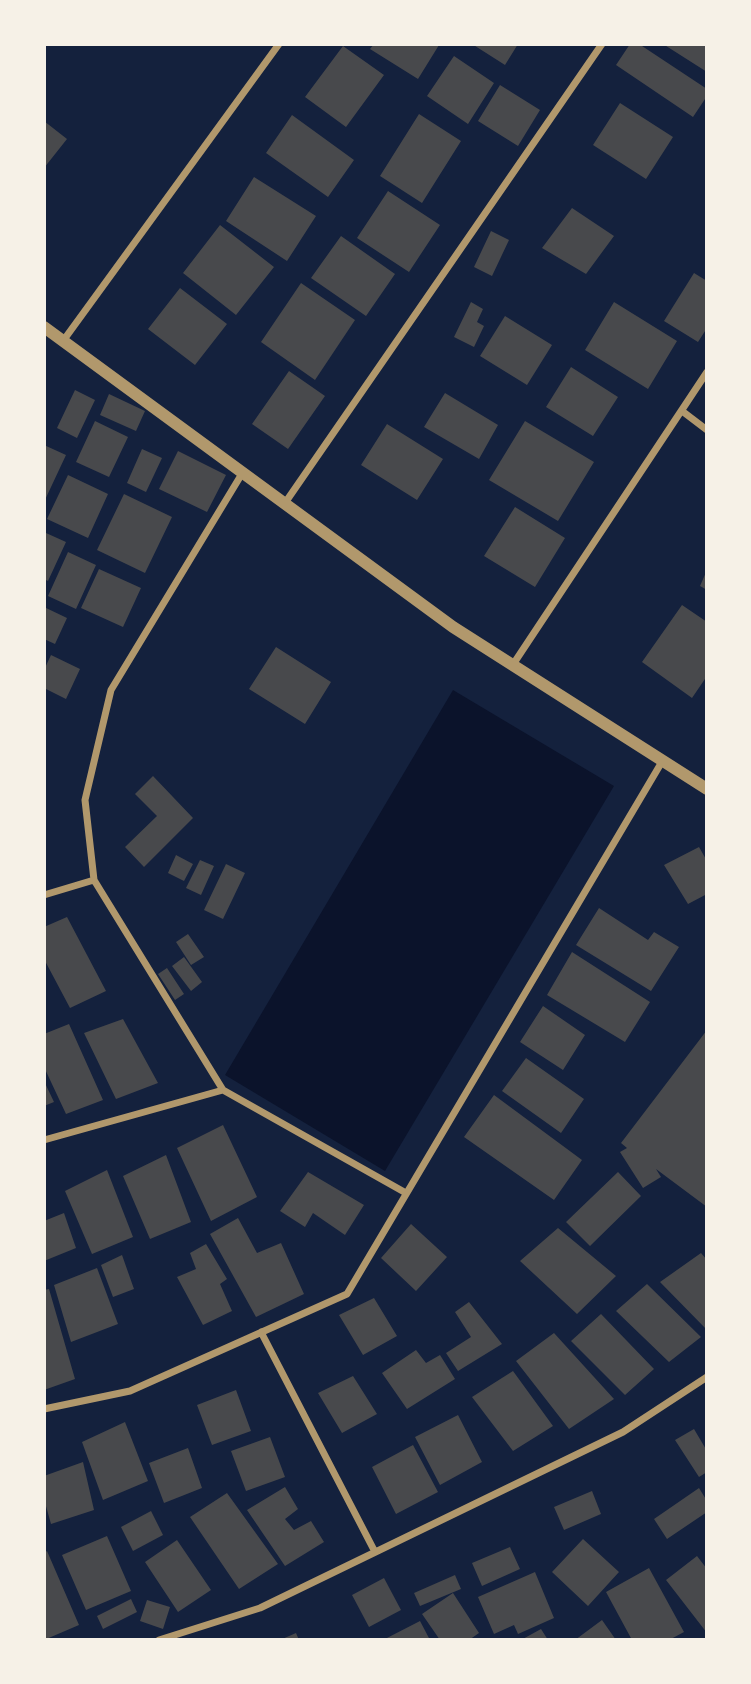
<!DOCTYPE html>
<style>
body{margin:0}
#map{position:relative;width:751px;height:1684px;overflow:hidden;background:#14213d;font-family:Rubik,sans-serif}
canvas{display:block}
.frame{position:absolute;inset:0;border:46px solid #f6f1e7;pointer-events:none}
</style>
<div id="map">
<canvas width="751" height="1684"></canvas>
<div class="frame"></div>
</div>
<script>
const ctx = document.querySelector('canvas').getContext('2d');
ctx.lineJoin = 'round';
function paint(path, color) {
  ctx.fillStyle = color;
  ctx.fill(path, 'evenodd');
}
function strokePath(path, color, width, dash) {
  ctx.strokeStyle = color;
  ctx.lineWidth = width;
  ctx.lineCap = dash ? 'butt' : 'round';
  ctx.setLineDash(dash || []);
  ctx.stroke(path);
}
paint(new Path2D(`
 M453,690L614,786L385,1171L225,1075Z`), '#0b132b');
paint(new Path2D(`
 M374,44H437L439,45L418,79L370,49Z
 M472,44H518L505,65Z
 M630,44H639L707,89V96L693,117L616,65Z
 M663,44H707V72Z
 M343,46L384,75L346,127L305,97Z
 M454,56L494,83L468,124L427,96Z
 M500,85L540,110L518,146L478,121Z
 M620,103L673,137L646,179L593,145Z
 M419,114L461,141L422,203L380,176Z
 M292,115L354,160L328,197L266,153Z
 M44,121L67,139L44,168Z
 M254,177L316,216L287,261L226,221Z
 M388,191L440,225L409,272L357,238Z
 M572,208L614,236L586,274L542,248Z
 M220,225L274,267L236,315L183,273Z
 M491,231L509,240L492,276L474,267Z
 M341,236L395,274L366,316L311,278Z
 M694,273L707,281V328L698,342L664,321Z
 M301,283L355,320L315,380L261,342Z
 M180,288L227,324L195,365L148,329Z
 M471,302L483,309L477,322L484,326L474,347L454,337Z
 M614,302L677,341L648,389L585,350Z
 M505,316L552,345L527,385L480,356Z
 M571,367L618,397L593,436L546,407Z
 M289,371L325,396L288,449L252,424Z
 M75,390L95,400L77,438L57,428Z
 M445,393L498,425L479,459L424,427Z
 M109,394L145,411L136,431L100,415Z
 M95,421L128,437L109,477L76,462Z
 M525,421L594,462L558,521L489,480Z
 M387,424L443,459L417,500L361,465Z
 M44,445L66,455L44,502Z
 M142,449L162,458L146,492L127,483Z
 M178,451L226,475L207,512L159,489Z
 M68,475L108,494L88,538L47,519Z
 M124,494L172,517L145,573L97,550Z
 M515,507L565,538L535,587L484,556Z
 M46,533L66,542L48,581L44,579Z
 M68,552L96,565L76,609L48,596Z
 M99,569L141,588L123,627L81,608Z
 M707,570V590L700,586Z
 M682,605L707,622V676L692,698L642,662Z
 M44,607L67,618L55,644L44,639Z
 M276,647L331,682L305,724L249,689Z
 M51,655L80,669L66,699L44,688V670Z
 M153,776L193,818L144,867L125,847L157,816L135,794Z
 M699,847L707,861V894L688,904L664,865Z
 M176,855L193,864L184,881L168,873Z
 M200,860L214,866L201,895L186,888Z
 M226,864L245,873L223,919L204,910Z
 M599,908L648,940L654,932L679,947L651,991L576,945Z
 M67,917L106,991L70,1008L44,959V927Z
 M188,934L204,957L191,965L176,942Z
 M572,952L650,1002L625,1042L547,995Z
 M184,957L202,982L191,991L172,966Z
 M167,968L184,994L175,1000L158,974Z
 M543,1006L585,1035L563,1070L520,1042Z
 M123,1019L158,1083L116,1099L84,1033Z
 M69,1024L103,1100L66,1114L44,1067V1034Z
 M707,1030V1207L656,1169L661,1177L643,1188L620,1152L627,1148L621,1143Z
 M526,1058L584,1099L561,1133L502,1091Z
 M44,1081L54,1102L44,1106Z
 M494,1095L582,1160L554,1200L464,1137Z
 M223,1125L257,1197L211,1221L177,1148Z
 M166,1155L191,1222L150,1239L123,1176Z
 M107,1170L133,1237L92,1254L65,1191Z
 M308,1172L364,1205L345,1235L313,1213L305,1227L280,1211Z
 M618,1172L641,1196L590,1246L566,1222Z
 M64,1213L76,1248L44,1261V1221Z
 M238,1218L257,1253L281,1243L304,1294L256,1317L210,1234Z
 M411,1224L447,1257L416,1291L381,1258Z
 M558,1228L616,1276L577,1314L520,1261Z
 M206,1244L227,1279L220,1284L232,1311L203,1325L177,1277L196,1269L190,1253Z
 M701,1253L707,1260V1330L660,1282Z
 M122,1255L134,1289L113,1297L101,1265Z
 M97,1268L118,1324L71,1342L54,1285Z
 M647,1284L701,1337L669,1362L616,1311Z
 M49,1289L75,1379L44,1390V1290Z
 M374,1298L397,1336L363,1355L339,1315Z
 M469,1302L502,1344L458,1371L446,1353L471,1337L455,1312Z
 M601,1314L654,1369L625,1395L571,1341Z
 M554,1333L614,1399L569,1429L516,1361Z
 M416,1350L426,1363L440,1355L455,1379L407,1409L382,1373Z
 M513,1371L553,1426L513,1451L472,1397Z
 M353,1376L377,1414L342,1433L318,1393Z
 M236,1390L251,1431L212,1445L197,1405Z
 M458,1415L482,1462L440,1485L415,1437Z
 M125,1422L148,1481L103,1500L82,1442Z
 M694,1429L707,1451V1472L699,1477L675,1440Z
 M270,1437L285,1477L246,1491L231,1451Z
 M413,1445L438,1492L396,1514L372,1467Z
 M188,1448L202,1488L164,1503L149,1463Z
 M83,1462L94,1510L51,1524L44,1499V1476Z
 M285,1487L298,1509L285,1519L294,1530L311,1521L324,1542L285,1566L247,1510Z
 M699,1488L707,1501V1512L667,1539L654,1519Z
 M592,1491L601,1514L564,1530L554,1507Z
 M227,1493L278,1564L239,1589L190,1517Z
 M151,1511L163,1535L133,1551L121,1527Z
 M107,1536L131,1591L86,1610L62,1555Z
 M583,1539L619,1572L588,1606L552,1572Z
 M177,1540L211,1590L178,1612L145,1562Z
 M510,1547L520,1569L482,1586L472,1563Z
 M47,1551L79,1625L44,1640V1553Z
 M697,1556L707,1569V1633L666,1580Z
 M649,1568L684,1632L669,1640H632L606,1592Z
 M535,1572L554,1618L518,1634L514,1625L494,1634L478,1597Z
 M455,1575L461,1589L420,1606L414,1593Z
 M384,1578L401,1610L369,1627L352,1595Z
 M453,1593L479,1633L469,1640H440L422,1614Z
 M131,1599L137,1612L103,1629L97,1616Z
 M147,1600L170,1607L163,1629L140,1621Z
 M602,1620L616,1640H575Z
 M420,1621L430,1640H383Z
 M541,1629L548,1640H521Z
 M296,1633L299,1640H280Z`), '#48494c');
strokePath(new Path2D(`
 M63,341L279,44
 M682,411L707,430
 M243,472L111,690L85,800L94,880L223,1090L406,1193
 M285,503L602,44
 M512,666L707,372
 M44,895L94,880
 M44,1140L223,1090
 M261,1332L375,1552
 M44,1409L130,1391L347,1294L663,760
 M159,1640L260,1608L623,1432L707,1377`), '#b1986c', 7);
strokePath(new Path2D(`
 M44,327L453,627L707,789`), '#b1986c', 12);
</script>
